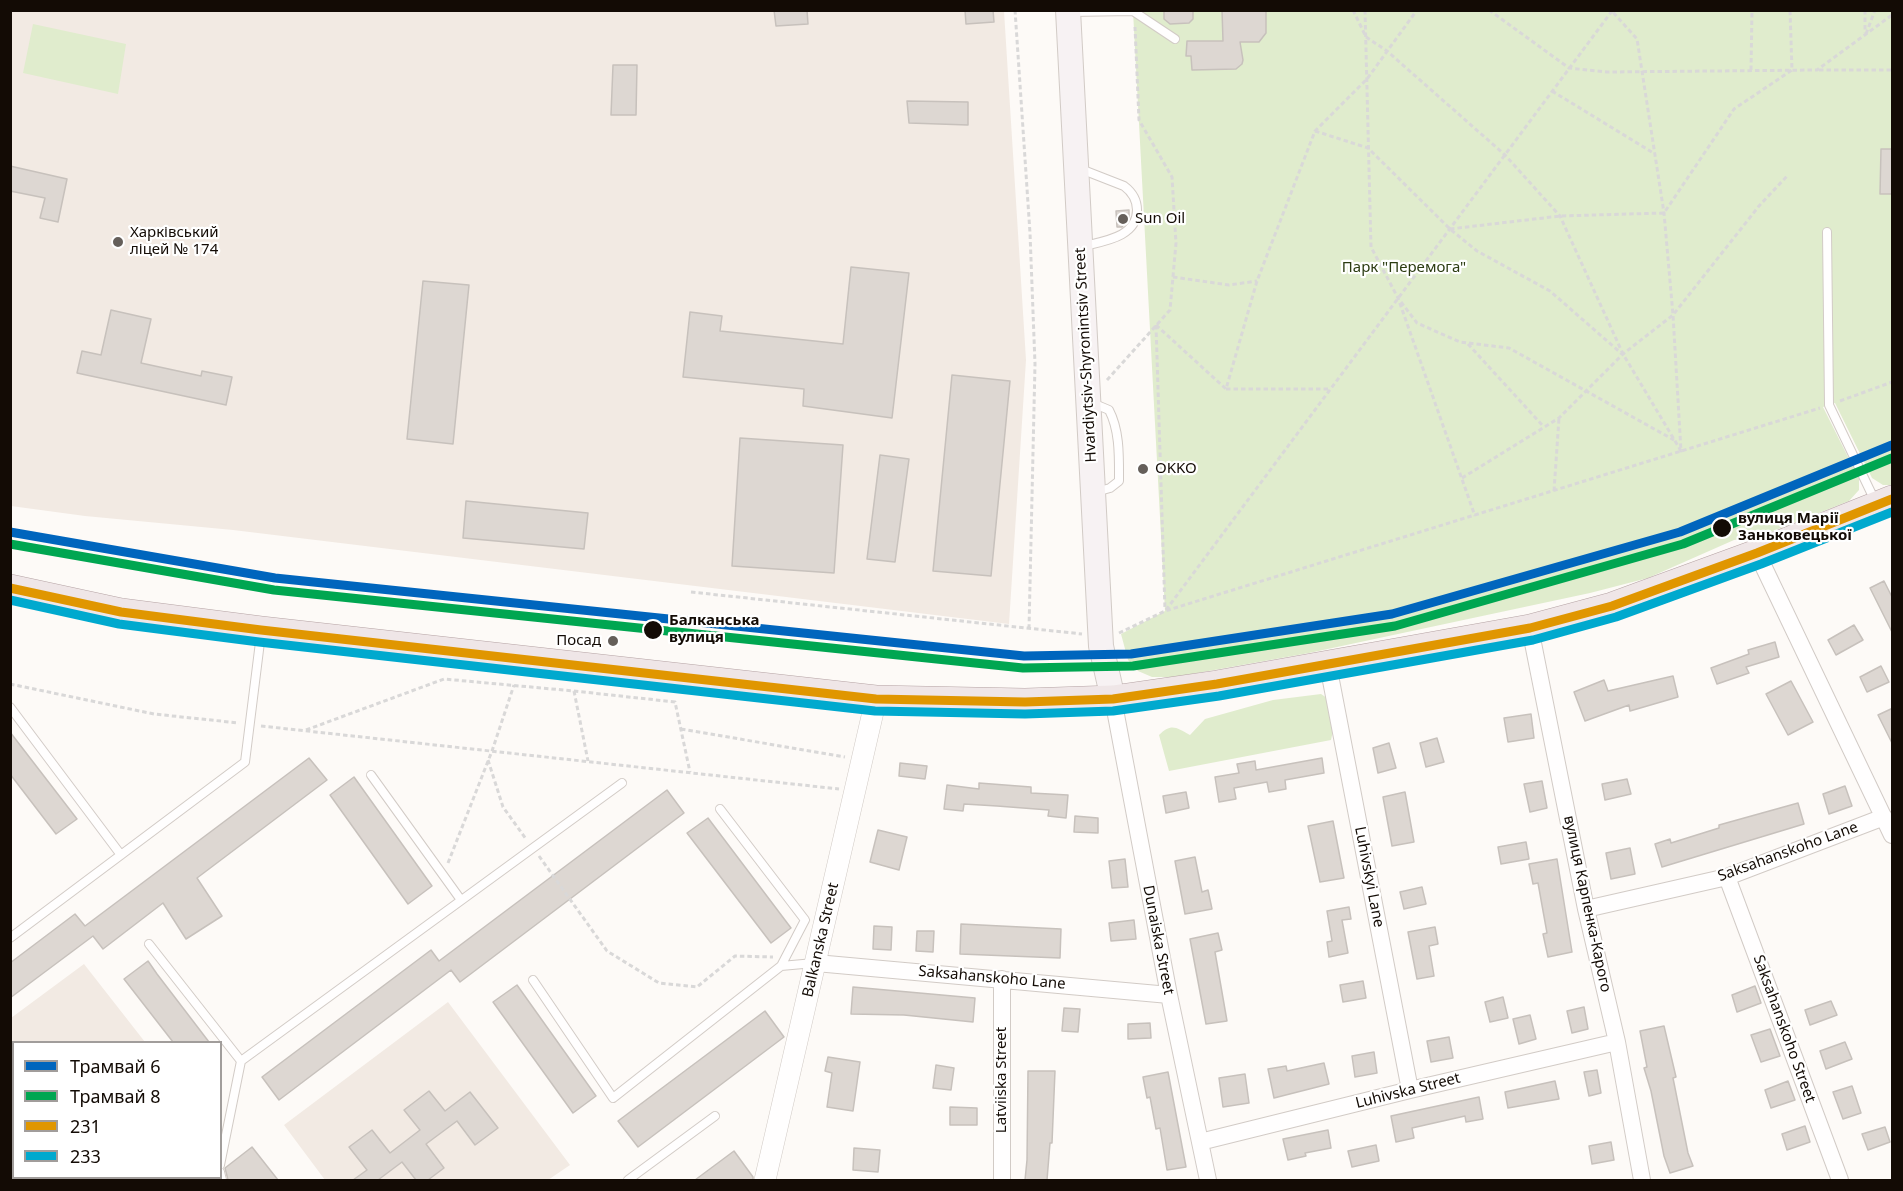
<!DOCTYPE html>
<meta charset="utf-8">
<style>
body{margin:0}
#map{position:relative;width:1903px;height:1191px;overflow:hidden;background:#fdfaf7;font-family:"Noto Sans",sans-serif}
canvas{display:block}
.frame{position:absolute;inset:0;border:12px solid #130b05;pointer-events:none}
.legend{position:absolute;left:12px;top:1041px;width:210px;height:138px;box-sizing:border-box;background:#fff;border:2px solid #a19d9b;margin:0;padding:8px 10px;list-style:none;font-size:18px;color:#130b05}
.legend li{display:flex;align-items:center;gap:12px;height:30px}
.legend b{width:30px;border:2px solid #a19d9b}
</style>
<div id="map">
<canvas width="1903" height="1191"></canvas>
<div class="frame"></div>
<ul class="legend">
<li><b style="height:8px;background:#0065bd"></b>Трамвай 6</li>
<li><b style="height:8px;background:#00a651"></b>Трамвай 8</li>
<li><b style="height:8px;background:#e09600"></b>231</li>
<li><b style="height:8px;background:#00a9ce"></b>233</li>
</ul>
</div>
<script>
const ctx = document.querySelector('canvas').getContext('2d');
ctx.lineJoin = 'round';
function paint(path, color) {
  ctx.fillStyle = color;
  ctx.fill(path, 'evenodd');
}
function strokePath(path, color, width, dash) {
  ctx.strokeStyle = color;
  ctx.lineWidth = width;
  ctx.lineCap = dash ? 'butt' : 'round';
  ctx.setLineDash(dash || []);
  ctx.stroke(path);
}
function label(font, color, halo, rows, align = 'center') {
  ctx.font = font + ' "Noto Sans",sans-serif';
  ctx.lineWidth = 4.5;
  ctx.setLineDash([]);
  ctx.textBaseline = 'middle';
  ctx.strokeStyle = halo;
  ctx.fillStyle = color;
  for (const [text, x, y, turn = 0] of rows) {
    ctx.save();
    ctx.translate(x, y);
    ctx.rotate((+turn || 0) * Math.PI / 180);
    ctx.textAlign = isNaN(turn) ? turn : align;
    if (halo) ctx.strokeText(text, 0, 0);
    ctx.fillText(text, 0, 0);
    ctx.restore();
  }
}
paint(new Path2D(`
 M11,11H1004L1026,360L1009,624L233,530L85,516L11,506Z
 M84,964L145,1042H14V1178H200L199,1180H11V1018Z
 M448,1002L570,1165L548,1180H325L284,1125Z`), '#f2eae3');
paint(new Path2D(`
 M1133,11H1892V485H1883L1872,478L1835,403L1823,407L1859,479V490L1849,501L1758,537L1734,540L1648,578L1590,593L1309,653L1175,677H1152L1138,671L1128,660L1121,634L1165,611Z
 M33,24L126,44L118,94L23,73Z
 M1321,694L1327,698L1333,731L1331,740L1169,771L1159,735C1171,723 1176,727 1190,735L1205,719L1273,700Z`), '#e0eccd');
const building = new Path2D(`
 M774,10H807L808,24L776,26Z
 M965,10H993L994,22L966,24Z
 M1164,10H1193V19L1189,23L1170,24L1164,19Z
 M1222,10H1266V33L1259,42H1240L1243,60L1242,64L1236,69L1192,70L1191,56H1186L1187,41H1223Z
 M613,65H637L636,115H611Z
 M907,101L968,102V125L909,123Z
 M1881,149H1893V194H1880Z
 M10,166L67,179L58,222L40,218L45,198L10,191Z
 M1129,210V217L1126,222L1122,227H1117L1116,211Z
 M851,267L909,273L892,418L803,406L804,389L683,377L690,312L722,316L720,331L843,344Z
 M423,281L469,285L453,444L407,439Z
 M111,310L151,319L141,363L201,376L202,371L232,377L226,405L77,373L82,351L101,355Z
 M952,375L1010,381L991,576L933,571Z
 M740,438L843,445L834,573L732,566Z
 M880,455L909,459L895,562L867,559Z
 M466,501L588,513L584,549L463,538Z
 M1884,581L1893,599V634L1870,588Z
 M1854,625L1863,640L1836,655L1828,640Z
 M1775,642L1779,657L1746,667L1749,673L1717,684L1711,668L1749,654L1748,650Z
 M1881,666L1889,682L1867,692L1860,677Z
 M1673,676L1678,697L1630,711L1629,705L1585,721L1574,692L1604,680L1608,691Z
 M1791,681L1813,722L1788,735L1766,694Z
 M1893,708V745L1878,715Z
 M1531,714L1534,738L1508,742L1504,718Z
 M10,732L77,819L56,834L10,774Z
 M1437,738L1444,762L1426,767L1420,743Z
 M1389,743L1396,768L1378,773L1373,748Z
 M309,758L327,780L197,878L222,916L186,939L163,903L103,949L93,936L10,998V963L75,914L85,926Z
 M1322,758L1324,773L1285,780L1286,789L1269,792L1267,782L1234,788L1236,799L1219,802L1215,777L1239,773L1237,764L1255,761L1256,770Z
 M900,763L927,766L925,779L899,776Z
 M354,777L432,886L408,904L330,795Z
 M1627,779L1631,794L1605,800L1602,784Z
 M1542,781L1547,808L1530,812L1524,784Z
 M979,783L1031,787V793L1068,795L1066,818L1048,816L1049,810L997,806L964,804L963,811L944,809L947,785L979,789Z
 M1845,786L1852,806L1829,814L1823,794Z
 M667,790L684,813L460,982L451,970L279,1100L262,1077L431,950L439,961Z
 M1186,792L1189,808L1166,813L1163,796Z
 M1405,792L1414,842L1392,846L1383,797Z
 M1798,803L1804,824L1662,867L1655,844L1670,839L1671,843L1719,828V825Z
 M1075,816L1098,818V833L1074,832Z
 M708,818L791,928L771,943L687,833Z
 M1333,821L1344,878L1320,882L1308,826Z
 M878,830L907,837L899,870L870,862Z
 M1526,842L1529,859L1501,864L1498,847Z
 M1630,848L1635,874L1611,879L1606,853Z
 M1195,857L1202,892L1208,890L1212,909L1185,914L1175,861Z
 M1125,859L1128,887L1112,888L1109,861Z
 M1557,859L1572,952L1548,957L1543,934L1547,933L1538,883L1533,884L1529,864Z
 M1422,887L1426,904L1404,909L1400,892Z
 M1349,907L1351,919L1342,920L1348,953L1329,957L1327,942L1332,941L1327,911Z
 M1134,920L1136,939L1111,941L1109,923Z
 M961,924L1061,929L1060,958L960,954Z
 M874,926L892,927L891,950L873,949Z
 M1435,927L1438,944L1429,946L1434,976L1417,979L1408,932Z
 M917,931H934L933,952L916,951Z
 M1218,933L1222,950L1215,952L1227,1021L1206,1024L1190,939Z
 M148,961L157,974L209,1042H173L124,979Z
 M1363,981L1366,998L1343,1002L1340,985Z
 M517,985L596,1096L573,1113L493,1002Z
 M1755,986L1761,1003L1737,1012L1732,995Z
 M853,987L975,998L973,1022L904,1015L851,1014Z
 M1503,997L1508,1018L1490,1022L1485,1002Z
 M1831,1001L1837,1015L1810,1025L1805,1010Z
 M1584,1007L1588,1029L1572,1033L1567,1011Z
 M1064,1008L1080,1009L1078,1032L1062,1031Z
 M765,1011L784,1037L638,1147L618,1121Z
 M1530,1015L1536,1039L1519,1044L1513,1019Z
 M1150,1023L1151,1038L1128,1039V1024Z
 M1664,1026L1676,1077L1673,1078L1688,1153L1693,1166L1670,1173L1664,1156L1651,1091L1644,1068L1647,1067L1640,1031Z
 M1770,1029L1780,1056L1761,1062L1751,1035Z
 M1449,1037L1453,1058L1431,1062L1427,1041Z
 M1845,1042L1852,1059L1826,1069L1820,1051Z
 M1374,1052L1377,1073L1355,1077L1352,1056Z
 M828,1057L860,1062L853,1111L827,1107L832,1073L825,1071Z
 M1324,1063L1329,1084L1274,1098L1268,1069L1286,1066L1287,1071Z
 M936,1065L954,1068L951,1090L933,1088Z
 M1597,1070L1601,1093L1589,1096L1584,1072Z
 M1028,1071H1055L1052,1143H1050L1047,1180H1025L1027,1160Z
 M1168,1072L1186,1167L1167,1170L1160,1128L1156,1129L1150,1097L1147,1098L1143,1077Z
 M1245,1074L1249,1103L1223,1107L1219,1078Z
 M1555,1081L1559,1099L1508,1108L1505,1092Z
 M1788,1081L1795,1100L1771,1108L1765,1090Z
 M1852,1086L1861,1113L1843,1119L1833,1092Z
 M429,1091L445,1111L470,1092L498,1128L475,1145L457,1121L426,1144L444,1168L428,1180H416L402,1162L378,1180H353L367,1170L349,1147L372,1130L390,1153L420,1130L404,1110Z
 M1479,1097L1483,1119L1466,1122L1465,1116L1412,1128L1414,1138L1396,1142L1391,1116Z
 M950,1107L977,1108V1125H950Z
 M1805,1126L1810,1142L1787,1150L1782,1134Z
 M1885,1127L1890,1142L1868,1150L1862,1134Z
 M1328,1130L1331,1148L1305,1153L1306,1156L1288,1160L1283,1139Z
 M1611,1142L1614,1160L1592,1164L1589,1146Z
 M1376,1145L1379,1161L1352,1167L1348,1151Z
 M252,1147L278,1180H228L225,1168Z
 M854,1148L880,1150L878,1172L853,1170Z
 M734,1151L753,1177V1180H695Z`);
paint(building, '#ddd7d2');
strokePath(building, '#c7c1bc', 1.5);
const service = new Path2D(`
 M1070,12L1133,11L1175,39
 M1078,168L1124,186C1132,192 1137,200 1137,210C1137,237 1104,241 1084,246
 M1827,232L1829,405L1876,503
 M1090,402L1109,410C1120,431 1119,457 1119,481L1110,488L1096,492
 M10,707L121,855
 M371,775L461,900
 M720,809L805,920L781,966
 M10,938L245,762L261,634
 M149,944L241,1061L220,1165
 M533,980L613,1098L781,966L814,963
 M241,1061L622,783
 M220,1172L222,1180
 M628,1180L715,1116`);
const minor = new Path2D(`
 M1757,553L1892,835
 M1530,628L1586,909L1617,1042L1642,1180
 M1328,665L1410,1090
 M1113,699L1169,995L1208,1180
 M1727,877L1840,1180
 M1586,909L1727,877L1884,817
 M816,963L1169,995
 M1200,1142L1410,1090L1617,1042
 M1002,1180V979`);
const tertiary = new Path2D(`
 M765,1180L876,699`);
const secondary = new Path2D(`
 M1068,10L1101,646L1113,699`);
const primary = new Path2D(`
 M10,588L121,612L261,630L876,699L1025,702L1113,699L1217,684L1530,628L1612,606L1757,553L1892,499`);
strokePath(service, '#d2cbc6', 10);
strokePath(minor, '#d2cbc6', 18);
strokePath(tertiary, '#d2cbc6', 22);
strokePath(secondary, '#d2cbc6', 26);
strokePath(primary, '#b5a3a4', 28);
strokePath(new Path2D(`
 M1015,10L1030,233L1035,364L1029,629
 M1353,10L1366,37L1387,51L1505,155L1560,216L1623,354L1681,451L1673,315L1664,213L1637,39L1611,10
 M1365,10L1371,247L1398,298L1475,516
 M1489,10L1569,68L1607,72L1817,70L1892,15
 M1865,10V33
 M1866,34L1875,10
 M1751,70L1752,10
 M1819,70H1892
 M1552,91L1655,154
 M1315,131L1368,148L1450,229L1477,251L1550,291L1622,354
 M1450,229L1560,216L1664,213L1734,109L1792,70L1790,10
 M1173,277L1229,285L1257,281
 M1401,302L1417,323L1460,342L1509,348L1674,440
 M1156,325L1226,389L1257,281L1315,131L1367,79L1417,10
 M1156,325L1165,610
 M1468,344L1544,427
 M1107,380L1170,310L1176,243L1172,177L1139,120L1135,27
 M1226,389H1329
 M1840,401L1892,382
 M1462,478L1559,418L1623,354L1673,315L1759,206L1788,175
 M1554,491L1559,418
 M691,592L1082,634
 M1166,610L1612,11
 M1119,633L1165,611L1820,408
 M10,684L154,714L239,723
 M574,691L588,761
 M261,726L839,789
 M681,729L845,757
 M306,730L444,679L574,691L675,702L690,772
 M488,760L503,807L526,839
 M539,856L607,951L659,983L697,987L735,956L773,957
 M448,863L492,751L514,685`), '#d9d8d8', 3, [4.5, 3]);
strokePath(service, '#fffefe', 8);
strokePath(minor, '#fffefe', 16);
strokePath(tertiary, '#fffefe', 21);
strokePath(secondary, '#f7f2f3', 24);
strokePath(primary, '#efe6e7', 27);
strokePath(new Path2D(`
 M10,588L121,612L261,630L876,699L1025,702L1113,699L1217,684L1530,628L1612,606L1757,553L1892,499`), '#e09600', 9);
strokePath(new Path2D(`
 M10,600L119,624L259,642L875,711L1025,714L1113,711L1219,696L1533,640L1616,617L1761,564L1892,512`), '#00a9ce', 9);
strokePath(new Path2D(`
 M10,532L275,578L1024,656L1131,654L1392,614L1680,532L1892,445`), '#0065bd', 9);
strokePath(new Path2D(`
 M10,544L274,590L1023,668L1133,666L1395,626L1683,544L1892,458`), '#00a651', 9);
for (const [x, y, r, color] of [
 [1123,219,6,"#655f5a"],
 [118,242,6,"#655f5a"],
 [1143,469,6,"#655f5a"],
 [1722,528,10,"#130b05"],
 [653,630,10,"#130b05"],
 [613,641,6,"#655f5a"]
]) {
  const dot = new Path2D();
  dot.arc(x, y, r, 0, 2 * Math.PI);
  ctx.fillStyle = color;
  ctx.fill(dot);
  strokePath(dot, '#fff', 2);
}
label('15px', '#130b05', '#fff', [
 ["Sun Oil",1135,219],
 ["Харківський",130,233],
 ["ліцей № 174",130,250],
 ["OKKO",1155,469],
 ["Посад",601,641,"right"]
], 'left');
label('15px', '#2c3c12', '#fff', [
 ["Парк \"Перемога\"",1404,268]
]);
label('15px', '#130b05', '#fff', [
 ["Hvardiytsiv-Shyronintsiv Street",1086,355,-93],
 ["Saksahanskoho Lane",1788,852,-20],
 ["Luhivskyi Lane",1369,877,79],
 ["вулиця Карпенка-Карого",1587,904,78],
 ["Balkanska Street",821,940,-77],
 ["Dunaiska Street",1158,940,79],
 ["Saksahanskoho Lane",992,978,5],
 ["Saksahanskoho Street",1784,1029,70],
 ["Latviiska Street",1002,1080,-90],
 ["Luhivska Street",1408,1091,-14]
]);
label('bold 15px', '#130b05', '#fff', [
 ["вулиця Марії",1738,519],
 ["Заньковецької",1738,536],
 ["Балканська",669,621],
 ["вулиця",669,638]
], 'left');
</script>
